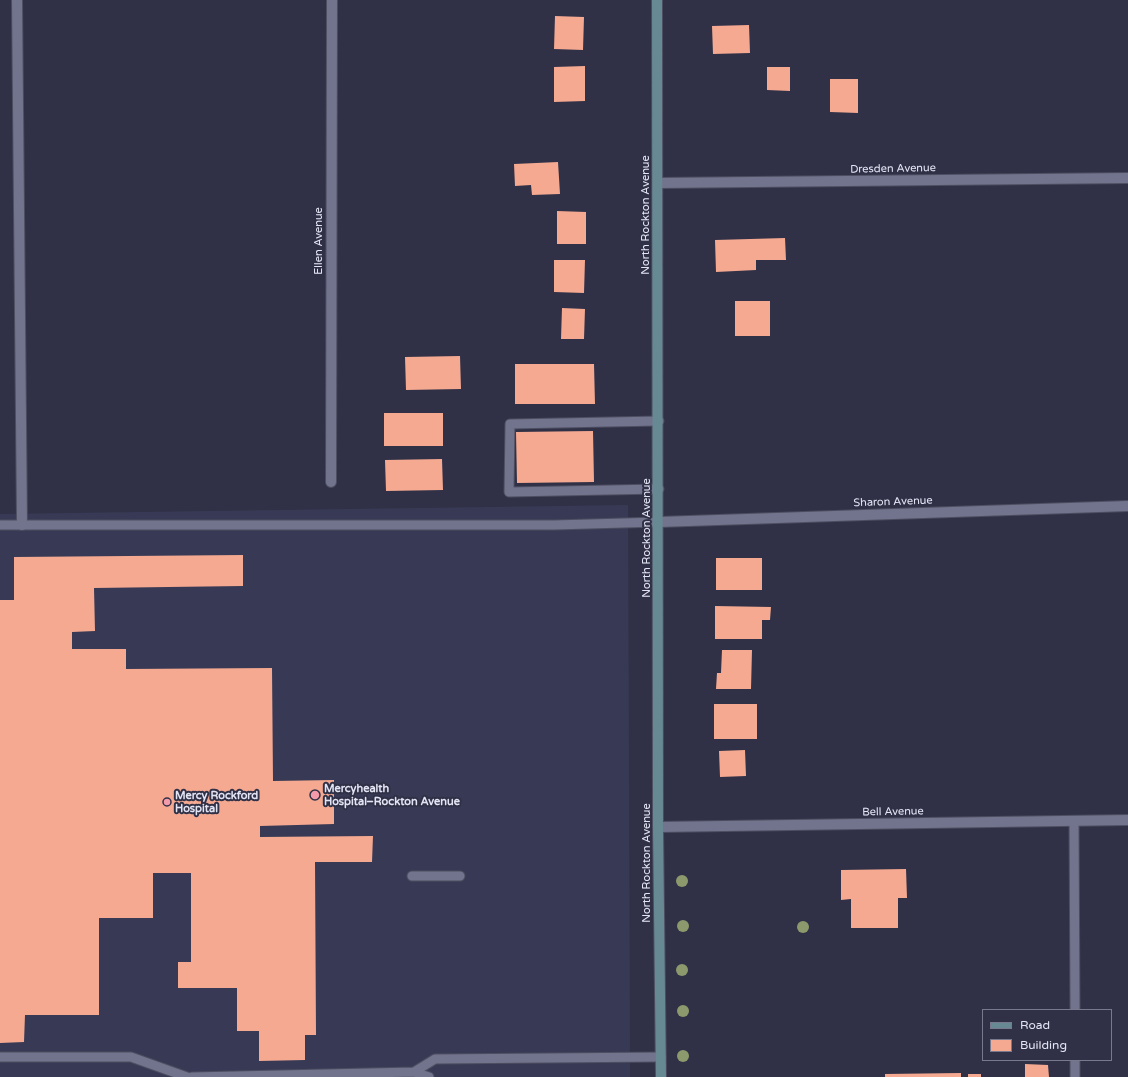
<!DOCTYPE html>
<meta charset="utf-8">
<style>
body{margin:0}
#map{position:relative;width:1128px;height:1077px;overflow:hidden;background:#303147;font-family:"Varela Round",sans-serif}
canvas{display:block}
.legend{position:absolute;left:982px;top:1009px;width:130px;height:52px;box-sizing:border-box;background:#303147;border:1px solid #78798c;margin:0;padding:5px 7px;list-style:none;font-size:12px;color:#e4e5f4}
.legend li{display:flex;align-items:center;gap:8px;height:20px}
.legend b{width:20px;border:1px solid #78798c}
</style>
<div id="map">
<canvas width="1128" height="1077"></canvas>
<ul class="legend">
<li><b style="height:5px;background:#678993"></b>Road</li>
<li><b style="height:11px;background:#f5a991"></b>Building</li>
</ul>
</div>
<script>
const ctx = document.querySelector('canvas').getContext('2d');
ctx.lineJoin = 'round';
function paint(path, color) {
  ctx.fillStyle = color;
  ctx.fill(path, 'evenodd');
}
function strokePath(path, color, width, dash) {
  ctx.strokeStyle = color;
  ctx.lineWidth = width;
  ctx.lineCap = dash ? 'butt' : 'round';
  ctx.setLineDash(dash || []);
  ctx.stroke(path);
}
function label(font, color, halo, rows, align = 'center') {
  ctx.font = font + ' "Varela Round",sans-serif';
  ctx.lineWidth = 4;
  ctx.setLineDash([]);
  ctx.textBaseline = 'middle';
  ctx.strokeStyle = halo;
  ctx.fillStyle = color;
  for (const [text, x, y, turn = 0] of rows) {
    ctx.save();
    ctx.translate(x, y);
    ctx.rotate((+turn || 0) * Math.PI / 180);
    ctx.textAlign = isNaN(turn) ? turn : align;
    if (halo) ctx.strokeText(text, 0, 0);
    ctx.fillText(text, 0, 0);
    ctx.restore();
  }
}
paint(new Path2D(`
 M628,505L630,1077H0V514Z`), '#383a55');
paint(new Path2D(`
 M555,16L584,17L583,50L554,49Z
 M749,25L750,53L713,54L712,26Z
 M585,66V101L554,102V67Z
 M767,67H790V91L767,90Z
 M830,79H858V113L830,112Z
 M558,162L560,194L532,195L531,185L515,186L514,164Z
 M557,211L586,212V244H557Z
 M785,238L786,260H756V270L716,272L715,240Z
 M554,260H585L584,293L554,292Z
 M735,301H770V336H735Z
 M562,308L585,309L584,339H561Z
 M460,356L461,389L406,390L405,357Z
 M515,364H594L595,404H515Z
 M384,413H443V446H384Z
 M593,431L594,482L517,483L516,432Z
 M442,459L443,490L386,491L385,460Z
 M243,555V586L94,588L95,631L72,632V649H126V669L272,668L273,781L334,780V824L260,826V837L373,836L372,862H315L316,1035H305V1060L259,1061V1031H237V988H178V962H191V873H153V918H99V1015H25L24,1042L0,1043V600H14V557Z
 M716,558H762V590H716Z
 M715,606L771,607L770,620H762V639H715Z
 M722,650H752L751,689H716L717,673H721Z
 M714,704H757V739H714Z
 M745,750L746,776L720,777L719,751Z
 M906,869L907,898H898V928H851V899L841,900V870Z
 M1025,1064L1048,1065L1049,1077H1025Z
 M961,1073V1077H885V1074Z
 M968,1074H981V1077H968Z`), '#f5a991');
const service = new Path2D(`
 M659,421L510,424L509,492L659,489
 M0,525H554L659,522
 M1074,821L1075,1010
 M412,876H460
 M0,1057H131L187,1077
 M1075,1060V1077
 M414,1072L435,1059L661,1057
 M192,1077L414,1072L429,1077`);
const minor = new Path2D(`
 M17,0L22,525
 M658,183L1128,178
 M331,482L332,0
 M659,522L1128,506
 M658,827L1128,820`);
const secondary = new Path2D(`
 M657,0L658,827L661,1077`);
strokePath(service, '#4d4e61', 11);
strokePath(minor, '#4d4e61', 12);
strokePath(secondary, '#4d4e61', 12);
strokePath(service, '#72748d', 9);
strokePath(minor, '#72748d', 10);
strokePath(secondary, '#678993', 10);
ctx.fillStyle = '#8c996c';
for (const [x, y] of [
 [682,881],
 [683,926],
 [803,927],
 [682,970],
 [683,1011],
 [683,1056]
]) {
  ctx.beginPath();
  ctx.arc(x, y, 6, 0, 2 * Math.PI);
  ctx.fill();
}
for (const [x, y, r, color] of [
 [315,795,5,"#f39aab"],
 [167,802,4,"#f39aab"]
]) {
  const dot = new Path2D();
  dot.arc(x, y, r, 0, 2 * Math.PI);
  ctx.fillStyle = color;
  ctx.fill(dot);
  strokePath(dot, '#303147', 1.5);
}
label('11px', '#e4e5f4', '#303147', [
 ["Dresden Avenue",893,169,-1],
 ["North Rockton Avenue",646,215,-90],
 ["Ellen Avenue",319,241,-90],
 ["Sharon Avenue",893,502,-2],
 ["North Rockton Avenue",647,538,-90],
 ["Bell Avenue",893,812,-1],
 ["North Rockton Avenue",647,863,-90]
]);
label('bold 11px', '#e4e5f4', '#303147', [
 ["Mercyhealth",324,789],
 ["Hospital–Rockton Avenue",324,802],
 ["Mercy Rockford",175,796],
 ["Hospital",175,809]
], 'left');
</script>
